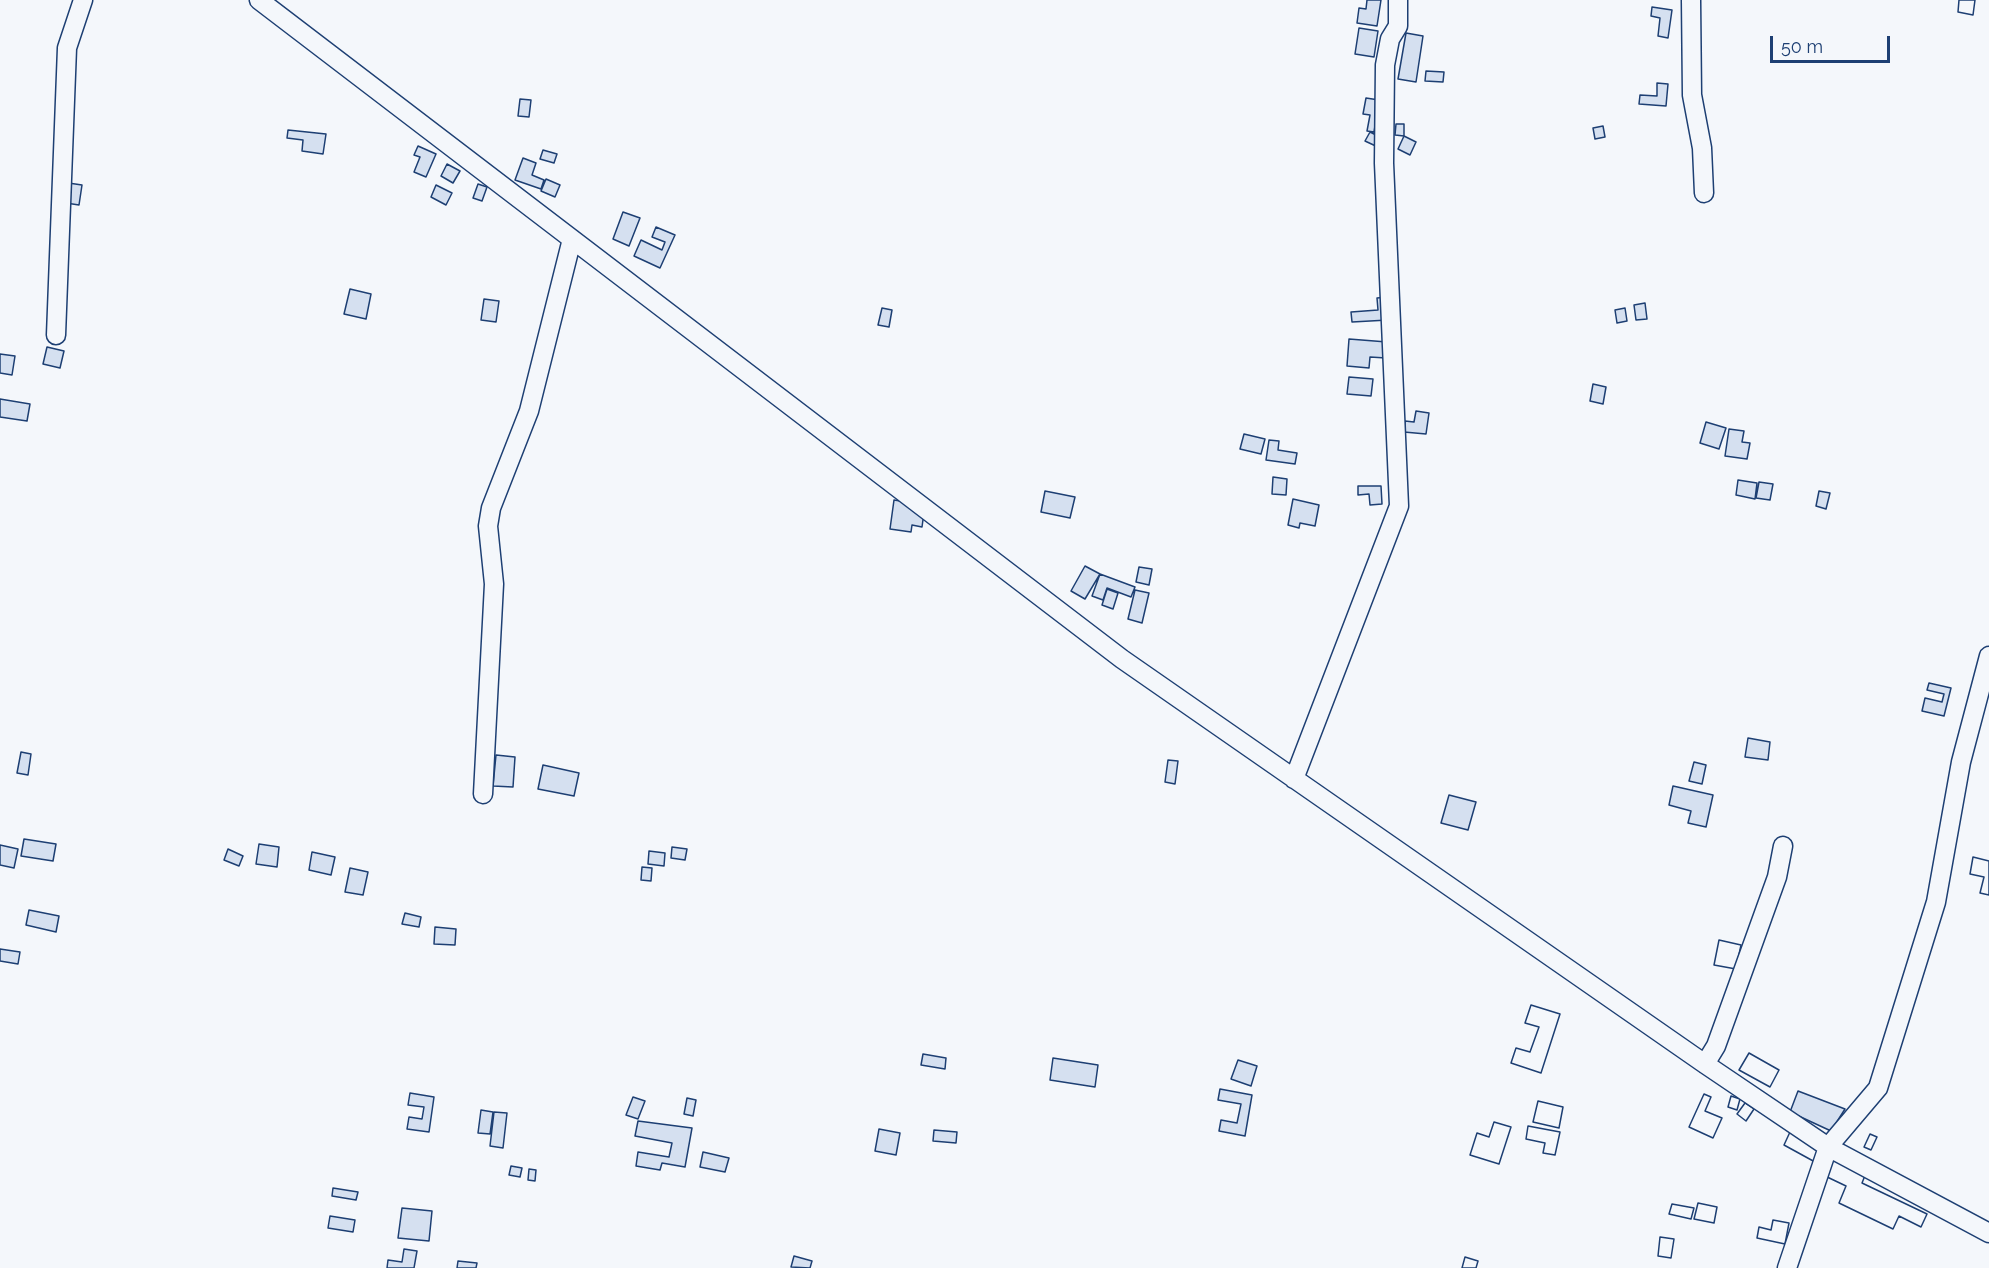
<!DOCTYPE html>
<style>
body{margin:0}
#map{position:relative;width:1989px;height:1268px;overflow:hidden;background:#f4f7fb;font-family:Raleway,sans-serif}
canvas{display:block}
.scale{position:absolute;left:1770px;top:36px;width:120px;height:27px;box-sizing:border-box;border:3px solid #1d3f73;border-top:0;padding-left:8px;font-size:18px;line-height:21px;white-space:nowrap;color:#1d3f73;-webkit-text-stroke:4px #f4f7fb;paint-order:stroke}
</style>
<div id="map">
<canvas width="1989" height="1268"></canvas>
<div class="scale">50 m</div>
</div>
<script>
const ctx = document.querySelector('canvas').getContext('2d');
ctx.lineJoin = 'round';
function paint(path, color) {
  ctx.fillStyle = color;
  ctx.fill(path, 'evenodd');
}
function strokePath(path, color, width, dash) {
  ctx.strokeStyle = color;
  ctx.lineWidth = width;
  ctx.lineCap = dash ? 'butt' : 'round';
  ctx.setLineDash(dash || []);
  ctx.stroke(path);
}
const building = new Path2D(`
 M1367,0H1381L1377,26L1357,23L1359,8L1366,9Z
 M1959,0H1975L1973,15L1958,12Z
 M1959,0H1975L1973,15L1958,12Z
 M1652,7L1672,10L1668,38L1658,36L1660,18L1651,16Z
 M1359,28L1378,31L1374,57L1355,54Z
 M1406,33L1423,36L1416,82L1398,79Z
 M1426,71L1444,72L1443,82L1425,81Z
 M1657,83L1668,84L1666,106L1639,104L1640,95L1657,96Z
 M1366,98L1379,100L1374,132L1367,131L1370,115L1363,114Z
 M520,99L531,100L529,117L518,116Z
 M1396,124H1404V136L1395,135Z
 M1603,126L1605,137L1595,139L1593,128Z
 M288,130L326,134L323,154L302,151L303,140L287,138Z
 M1370,132L1384,139L1380,148L1365,141Z
 M1404,136L1416,142L1410,155L1398,149Z
 M418,146L436,154L426,177L414,172L420,157L414,155Z
 M543,150L557,154L554,163L540,159Z
 M523,158L536,163L532,175L544,180L541,189L515,180Z
 M447,164L460,171L453,183L441,176Z
 M546,179L560,185L555,197L541,191Z
 M55,181L82,185L79,205L53,201Z
 M478,184L487,187L482,201L473,198Z
 M436,185L452,193L446,205L431,197Z
 M623,212L640,218L629,246L613,239Z
 M656,227L675,235L660,268L634,256L641,240L662,250L665,242L652,237Z
 M350,289L371,294L366,319L344,314Z
 M1387,297L1388,320L1352,322L1351,312L1378,310L1377,298Z
 M484,299L499,301L496,322L481,320Z
 M1645,303L1647,319L1636,320L1634,305Z
 M882,308L892,310L889,327L878,325Z
 M1625,308L1627,321L1617,323L1615,310Z
 M1349,339L1387,342L1386,358L1370,357L1369,368L1347,366Z
 M47,347L64,351L60,368L43,364Z
 M0,354L15,356L12,375L0,373Z
 M1349,377L1373,379L1371,396L1347,394Z
 M1593,384L1606,387L1603,404L1590,401Z
 M0,399L30,404L27,421L0,417Z
 M1416,411L1429,413L1426,434L1404,432L1405,421L1414,422Z
 M1706,422L1726,428L1719,449L1700,443Z
 M1729,429L1744,431L1742,442L1750,443L1747,459L1725,456Z
 M1244,434L1265,439L1261,454L1240,449Z
 M1269,440L1279,441L1278,450L1297,453L1295,464L1266,460Z
 M1273,477L1287,479L1286,495L1272,494Z
 M1738,480L1757,483L1755,499L1736,495Z
 M1759,482L1773,484L1770,500L1756,498Z
 M1358,486H1381L1382,504L1370,505L1369,494L1358,495Z
 M1045,491L1075,497L1070,518L1041,512Z
 M1819,491L1830,493L1826,509L1816,506Z
 M1293,499L1319,505L1315,526L1300,523L1299,528L1288,525Z
 M894,500L925,505L922,527L912,525L911,532L890,529Z
 M1085,566L1100,574L1085,599L1071,591Z
 M1139,567L1152,569L1149,585L1136,582Z
 M1100,574L1135,587L1131,597L1107,588L1103,600L1092,596Z
 M1107,589L1118,593L1113,609L1102,605Z
 M1135,590L1149,593L1142,623L1128,619Z
 M1929,683L1951,688L1944,716L1922,711L1925,698L1942,702L1944,694L1927,690Z
 M1748,738L1770,742L1768,760L1745,757Z
 M21,752L31,754L28,775L17,773Z
 M496,755L515,757L513,787L493,786Z
 M1168,760L1178,761L1175,784L1165,782Z
 M1694,762L1706,765L1702,784L1689,781Z
 M543,765L579,773L574,796L538,789Z
 M1673,786L1713,795L1706,827L1688,823L1691,811L1669,805Z
 M1449,795L1476,802L1468,830L1441,823Z
 M24,839L56,844L53,861L21,856Z
 M259,844L279,847L277,867L256,864Z
 M0,845L18,849L14,868L0,865Z
 M672,847L687,849L685,860L671,858Z
 M228,849L243,856L239,866L224,860Z
 M649,851L665,853L664,866L648,864Z
 M312,852L335,857L331,875L309,870Z
 M1973,857L1989,861V895L1980,893L1984,877L1970,874Z
 M1973,857L1989,861V895L1980,893L1984,877L1970,874Z
 M642,867L652,868L651,881L641,880Z
 M350,868L368,872L363,895L345,892Z
 M29,910L59,916L56,932L26,925Z
 M405,913L421,917L419,927L402,924Z
 M435,927L456,929L455,945L434,944Z
 M1719,940L1741,945L1736,969L1714,965Z
 M1719,940L1741,945L1736,969L1714,965Z
 M0,949L20,952L18,964L0,961Z
 M1531,1005L1560,1014L1541,1073L1511,1063L1516,1048L1530,1052L1539,1027L1525,1023Z
 M1531,1005L1560,1014L1541,1073L1511,1063L1516,1048L1530,1052L1539,1027L1525,1023Z
 M1749,1053L1779,1070L1770,1087L1739,1070Z
 M1749,1053L1779,1070L1770,1087L1739,1070Z
 M923,1054L946,1058L945,1069L921,1065Z
 M1053,1058L1098,1065L1095,1087L1050,1080Z
 M1238,1060L1257,1066L1251,1086L1231,1079Z
 M1220,1089L1252,1095L1245,1136L1219,1131L1221,1120L1237,1123L1241,1104L1218,1100Z
 M1798,1091L1845,1109L1831,1131L1790,1112Z
 M410,1093L434,1097L429,1132L407,1129L409,1117L422,1119L424,1107L408,1105Z
 M1704,1094L1711,1097L1705,1111L1722,1118L1713,1138L1689,1127Z
 M1704,1094L1711,1097L1705,1111L1722,1118L1713,1138L1689,1127Z
 M1731,1096L1740,1099L1737,1110L1728,1107Z
 M1731,1096L1740,1099L1737,1110L1728,1107Z
 M633,1097L645,1101L638,1119L626,1115Z
 M687,1098L696,1100L693,1116L684,1114Z
 M1538,1101L1563,1107L1559,1128L1533,1122Z
 M1538,1101L1563,1107L1559,1128L1533,1122Z
 M1745,1103L1754,1109L1746,1121L1737,1114Z
 M1745,1103L1754,1109L1746,1121L1737,1114Z
 M481,1110L493,1112L490,1134L478,1133Z
 M494,1112L507,1113L503,1148L490,1146Z
 M638,1121L692,1128L685,1167L662,1163L660,1170L636,1166L638,1152L669,1157L672,1143L635,1136Z
 M1494,1122L1511,1127L1499,1164L1470,1155L1477,1133L1489,1137Z
 M1494,1122L1511,1127L1499,1164L1470,1155L1477,1133L1489,1137Z
 M1528,1126L1560,1132L1555,1155L1543,1153L1545,1143L1526,1139Z
 M1528,1126L1560,1132L1555,1155L1543,1153L1545,1143L1526,1139Z
 M879,1129L900,1133L896,1155L875,1151Z
 M934,1130L957,1132L956,1143L933,1141Z
 M1790,1132L1822,1149L1815,1162L1784,1145Z
 M1790,1132L1822,1149L1815,1162L1784,1145Z
 M1870,1134L1877,1137L1871,1150L1864,1147Z
 M1870,1134L1877,1137L1871,1150L1864,1147Z
 M703,1152L729,1158L725,1172L700,1167Z
 M1832,1157L1866,1173L1862,1183L1927,1214L1921,1227L1899,1216L1893,1229L1839,1203L1846,1186L1823,1175Z
 M1832,1157L1866,1173L1862,1183L1927,1214L1921,1227L1899,1216L1893,1229L1839,1203L1846,1186L1823,1175Z
 M511,1166L522,1168L520,1177L509,1175Z
 M529,1169L536,1170L535,1181L528,1180Z
 M333,1188L358,1192L356,1200L332,1196Z
 M1698,1203L1717,1207L1714,1223L1694,1219Z
 M1698,1203L1717,1207L1714,1223L1694,1219Z
 M1672,1204L1694,1208L1691,1219L1669,1214Z
 M1672,1204L1694,1208L1691,1219L1669,1214Z
 M402,1208L432,1211L429,1241L398,1238Z
 M330,1216L355,1220L353,1232L328,1228Z
 M1773,1220L1789,1223L1785,1244L1757,1238L1759,1227L1771,1230Z
 M1773,1220L1789,1223L1785,1244L1757,1238L1759,1227L1771,1230Z
 M1660,1237L1674,1239L1671,1258L1658,1256Z
 M1660,1237L1674,1239L1671,1258L1658,1256Z
 M404,1249L417,1251L414,1268H387L388,1260L402,1262Z
 M794,1256L812,1261L810,1268L791,1267Z
 M1465,1257L1478,1261L1476,1268H1462Z
 M1465,1257L1478,1261L1476,1268H1462Z
 M458,1261L477,1263L476,1268H457Z`);
paint(building, '#d5e0f0');
strokePath(building, '#1d3f73', 1.5);
const minor = new Path2D(`
 M259,0L1122,659L1705,1064L1828,1147L1989,1233
 M1691,0L1692,95L1702,148L1704,193
 M56,335L67,48L83,0
 M1294,779L1399,506L1384,163L1385,65L1390,39L1398,26V0
 M483,794L494,584L488,526L491,508L529,411L572,239
 M1705,1064L1716,1046L1777,877L1783,846
 M1787,1268L1828,1147L1878,1088L1936,902L1961,762L1989,656`);
strokePath(minor, '#1d3f73', 21);
strokePath(minor, '#f4f7fb', 18);
</script>
